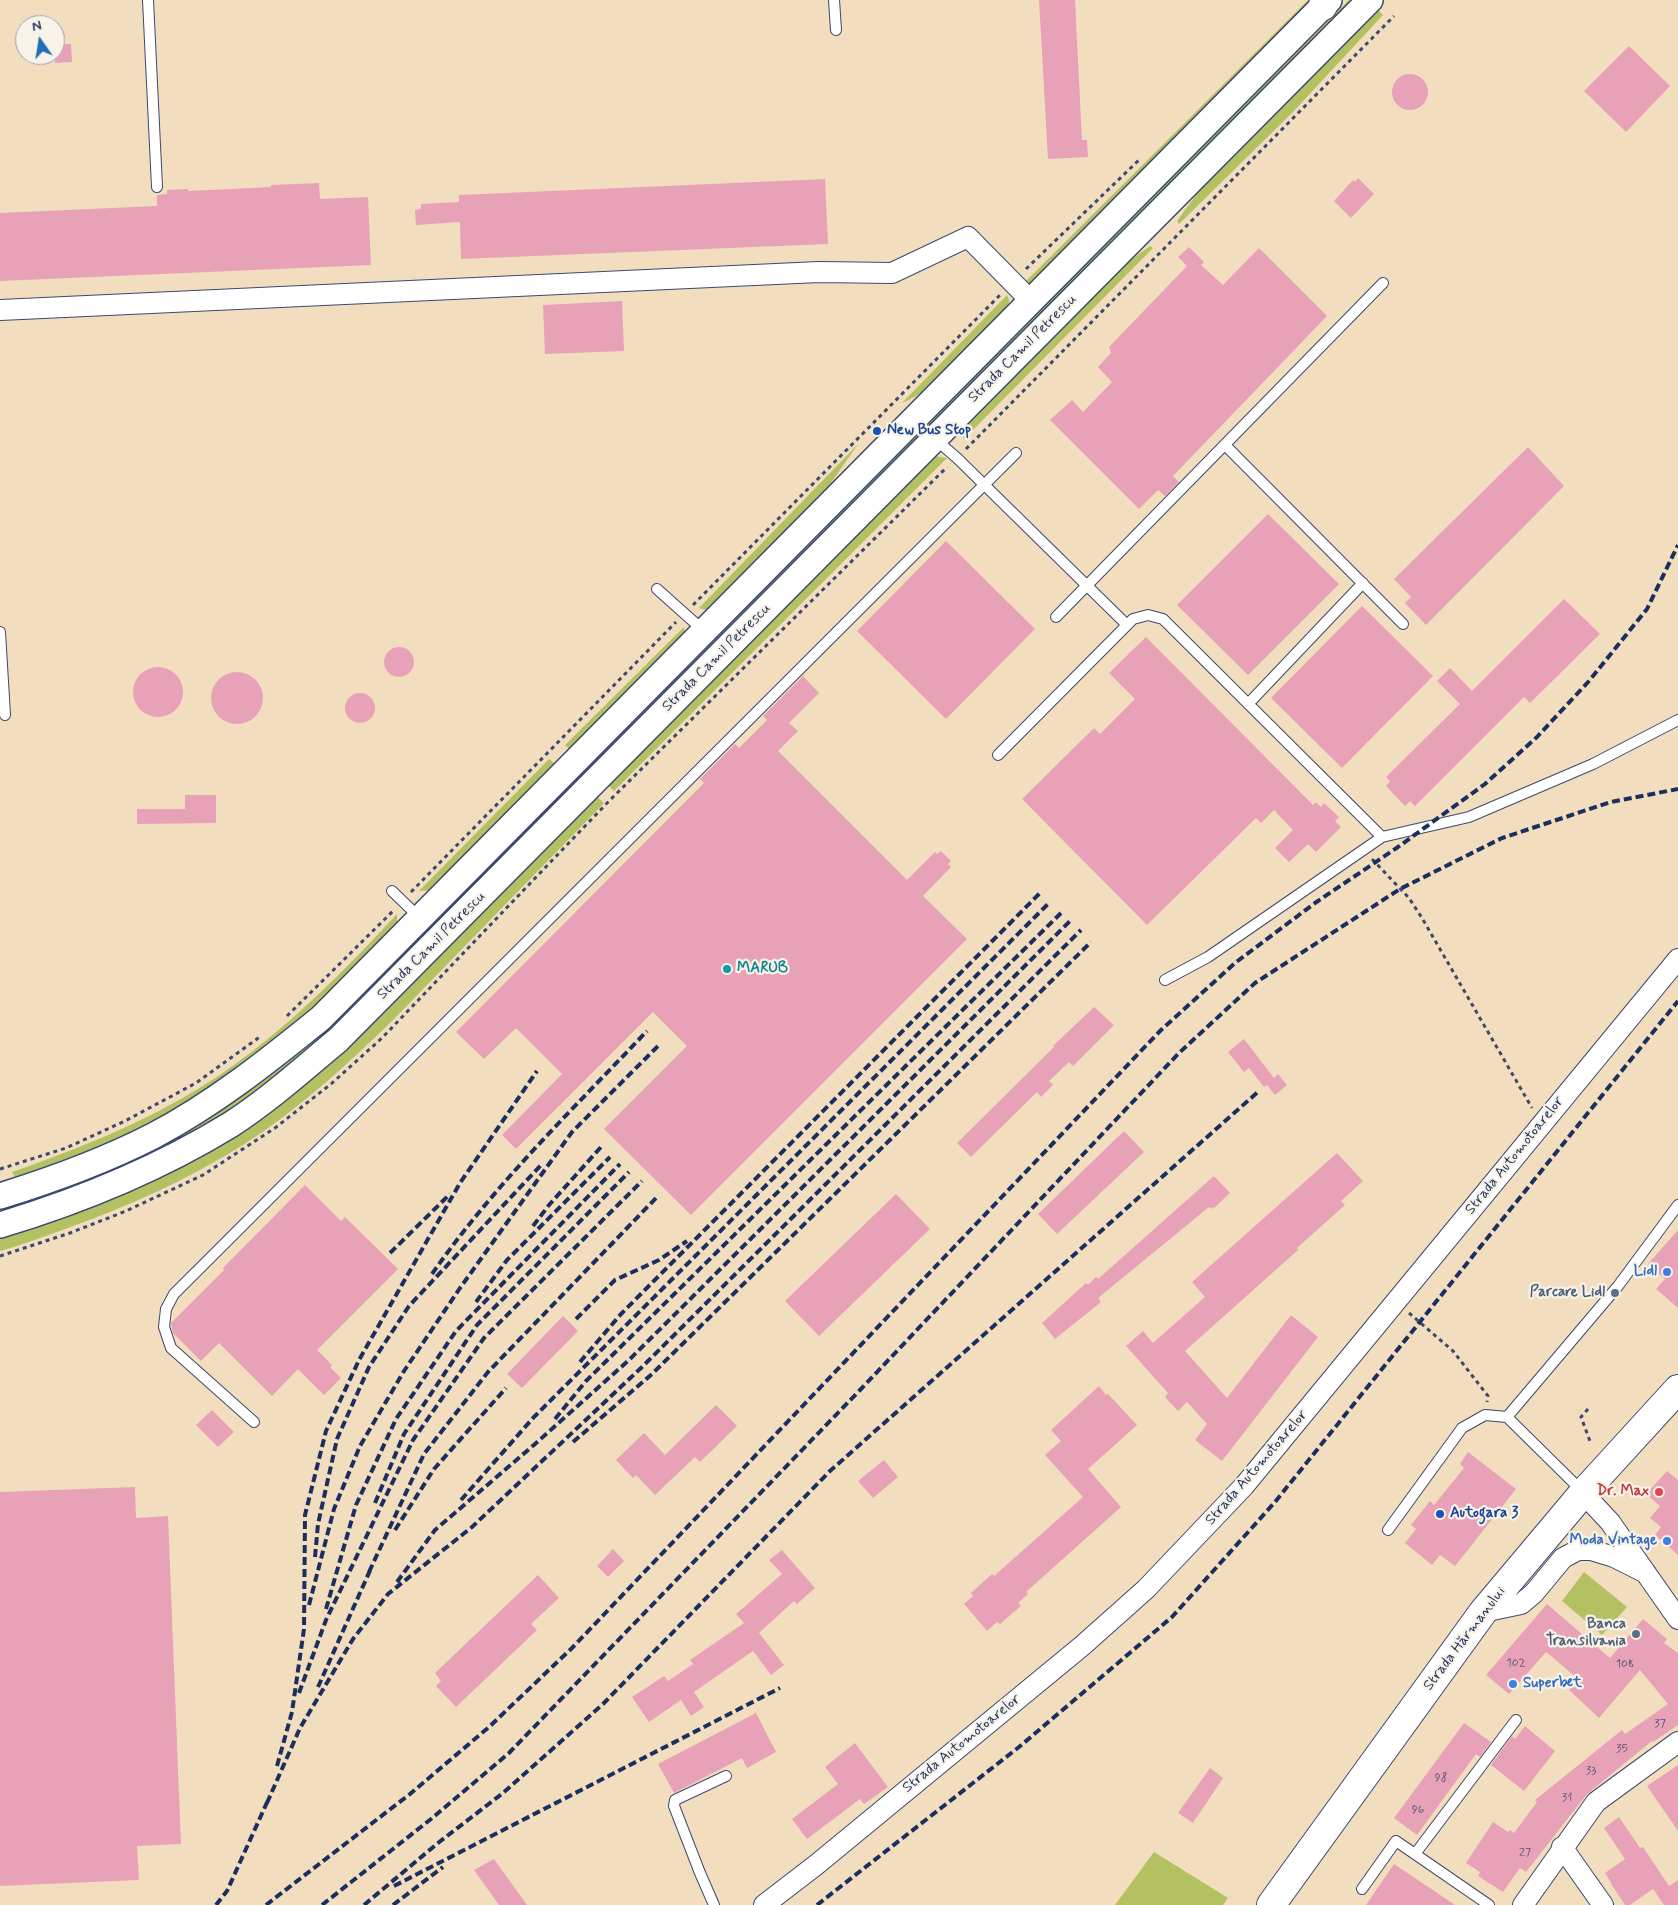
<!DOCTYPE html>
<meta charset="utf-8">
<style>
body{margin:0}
#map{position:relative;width:1678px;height:1905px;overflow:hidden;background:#f3ddbf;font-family:Mynerve,sans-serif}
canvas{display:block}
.north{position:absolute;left:15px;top:15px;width:50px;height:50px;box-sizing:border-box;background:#f7f3e8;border:1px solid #9fa5b1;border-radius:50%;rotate:347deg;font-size:14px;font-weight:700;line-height:20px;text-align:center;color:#1b2f5e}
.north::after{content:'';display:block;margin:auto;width:18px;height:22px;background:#1f6fb2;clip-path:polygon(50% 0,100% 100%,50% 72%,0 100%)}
</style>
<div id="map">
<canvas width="1678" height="1905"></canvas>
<div class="north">N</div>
</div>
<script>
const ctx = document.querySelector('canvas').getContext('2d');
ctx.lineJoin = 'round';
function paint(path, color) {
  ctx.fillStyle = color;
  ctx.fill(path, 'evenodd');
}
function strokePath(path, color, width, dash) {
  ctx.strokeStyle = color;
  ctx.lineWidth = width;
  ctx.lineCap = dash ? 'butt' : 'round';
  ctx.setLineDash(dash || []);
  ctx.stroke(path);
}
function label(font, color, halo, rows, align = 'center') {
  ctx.font = font + ' Mynerve,sans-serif';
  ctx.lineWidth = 4.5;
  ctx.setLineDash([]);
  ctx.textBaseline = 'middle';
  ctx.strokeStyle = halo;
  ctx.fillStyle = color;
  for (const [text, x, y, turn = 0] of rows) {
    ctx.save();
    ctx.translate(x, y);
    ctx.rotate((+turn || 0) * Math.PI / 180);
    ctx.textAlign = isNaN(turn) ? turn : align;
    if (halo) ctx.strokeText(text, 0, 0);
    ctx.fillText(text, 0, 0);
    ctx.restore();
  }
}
paint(new Path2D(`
 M1308,0H1314L1032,284L1024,283Z
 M1349,0H1357L592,767L585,761L1066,279L1264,85Z
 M1376,8L1383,15L1293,112L1179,224L1177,221L1220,162Z
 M1150,246L1153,248L964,439L962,431L963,419L1125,264Z
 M1007,295L1009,300L1008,308C980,337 938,389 902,403Z
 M858,444L827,489L718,603L706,610L699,608Z
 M935,456L947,458L614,791L604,781L924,459Z
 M684,627L686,636L573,752L565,745Z
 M549,759L557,765L431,890L419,891Z
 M576,775L582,781L302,1061L195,1135L141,1164L0,1218V1208C94,1181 184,1137 263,1080C326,1034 381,978 435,922C482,873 529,824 576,775Z
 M593,793L604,803L394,1019C348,1064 298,1110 243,1145C187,1180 127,1207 65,1229C43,1237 22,1245 0,1251V1237L192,1159Z
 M397,914V922L393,933L298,1024L185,1107L137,1132L25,1179L15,1177L12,1172C69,1152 126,1130 179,1100C263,1053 332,984 397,914Z
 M1584,1572L1627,1607L1602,1635L1562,1601Z
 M1154,1852L1228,1898L1223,1905H1115Z`), '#b3c163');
paint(new Path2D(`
 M1039,0H1075L1082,140H1087L1088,157L1048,159Z
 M55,44H71L72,62L55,63Z
 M1629,46L1670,86L1626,132L1584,91Z
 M1392 92a18 18 0 1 1 36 0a18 18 0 1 1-36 0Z
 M1358,178L1374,194L1351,218L1334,201L1353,180L1355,182Z
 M825,179L828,244L461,259L460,222L416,225L415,210L421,209V204L459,202V195Z
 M319,183L320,199L368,197L371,265L0,281V213L157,206V195L167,194V190L188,189V191L271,187V185Z
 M1189,247L1204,262L1201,265L1223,285L1259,248L1327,316L1173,476L1179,482L1165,496L1158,490L1139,509L1050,420L1072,400L1083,412L1112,382L1098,367L1111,353L1109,347L1187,266L1178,257Z
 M622,301L624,351L545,354L543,305Z
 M1528,447L1564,486L1426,625L1405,603L1411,597L1394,579Z
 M1268,514L1339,584L1248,675L1177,605Z
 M946,541L1035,629L946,719L857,631Z
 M1564,599L1600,634L1530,703L1524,697L1415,806L1410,801L1405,806L1386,786L1390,781L1386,777L1460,704L1437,681L1450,668L1472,691Z
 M1362,606L1433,676L1342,768L1271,698Z
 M1146,637L1313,805L1316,802L1321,807L1324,803L1339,817L1335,821L1341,827L1316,852L1308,844L1289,862L1275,848L1293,830L1274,810L1261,823L1256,818L1147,925L1022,799L1094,728L1100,734L1135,699L1109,673Z
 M384 662a15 15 0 1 1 30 0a15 15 0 1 1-30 0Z
 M133 692a25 25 0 1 1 50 0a25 25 0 1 1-50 0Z
 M211 698a26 26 0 1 1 52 0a26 26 0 1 1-52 0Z
 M803,676L819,693L789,723L798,731L778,751L907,880L935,852L937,854L941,851L951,861L948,864L951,867L923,896L967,939L691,1215L604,1129L687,1046L653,1012L516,1149L502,1135L562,1074L516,1028L484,1059L456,1032L704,783L700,779L735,744L739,748L767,720L763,716Z
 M345 708a15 15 0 1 1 30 0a15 15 0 1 1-30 0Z
 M185,795H216V823L137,824V809H185Z
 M1094,1007L1114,1025L1073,1066L1069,1062L1049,1081L1053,1085L1041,1097L1037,1092L971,1157L957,1143L1054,1047L1053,1046Z
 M1244,1039L1274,1078L1278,1074L1287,1085L1275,1095L1267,1085L1264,1087L1249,1068L1244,1072L1228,1052Z
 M1124,1131L1144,1152L1057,1234L1038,1214Z
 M1337,1153L1363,1181L1341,1201L1345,1205L1297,1248L1298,1250L1185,1351L1227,1398L1291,1315L1318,1337L1222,1461L1195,1440L1207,1424L1187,1402L1178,1411L1165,1397L1168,1393L1126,1346L1143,1331L1153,1343L1205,1297L1192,1282Z
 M1214,1176L1230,1193L1214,1208L1213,1207L1211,1209L1209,1207L1098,1298L1101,1302L1055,1339L1042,1323L1086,1283L1088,1285L1096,1277L1098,1279Z
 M305,1185L341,1221L345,1217L398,1269L317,1350L332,1365L330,1367L341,1378L324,1395L298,1369L272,1396L219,1343L201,1361L173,1333L171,1323L224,1270L223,1268Z
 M896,1194L930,1229L819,1336L785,1301Z
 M1678,1230V1308L1656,1289L1665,1279L1648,1264Z
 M563,1316L578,1331L522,1388L507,1374Z
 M1099,1386L1106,1395L1108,1394L1137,1425L1088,1469L1121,1507L1026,1592L1028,1594L1018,1603L1021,1606L1000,1624L997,1622L987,1631L964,1604L973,1596L971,1593L992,1574L994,1576L1083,1497L1045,1455L1061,1441L1051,1430Z
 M716,1405L737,1426L700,1462L695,1457L655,1495L636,1475L633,1478L616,1460L644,1433L665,1455Z
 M212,1410L234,1432L218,1447L196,1425Z
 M1468,1452L1516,1489L1455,1566L1440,1555L1432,1565L1405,1543L1416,1529L1411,1525L1430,1501L1434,1505L1464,1468L1460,1464Z
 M884,1460L898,1477L873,1498L858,1481Z
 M1667,1471L1678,1480V1555L1655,1535L1661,1527L1650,1518L1660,1506L1646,1494Z
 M135,1487L136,1518L168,1516L181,1844L137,1846L139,1880L0,1886V1492Z
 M613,1549L624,1561L608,1577L597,1566Z
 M782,1550L815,1588L797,1604L794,1601L759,1633L784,1665L771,1675L753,1651L694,1692L704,1707L691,1716L681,1700L649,1722L632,1697L664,1676L668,1681L693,1664L690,1660L744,1623L736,1614L782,1574L769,1560Z
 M538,1575L559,1598L531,1624L537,1630L456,1707L436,1686L441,1681L435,1673Z
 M1547,1604L1610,1658L1643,1619L1667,1639L1664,1643L1678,1653V1725L1653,1742L1652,1741L1587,1794L1526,1872L1520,1868L1503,1892L1478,1876L1480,1872L1466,1863L1493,1822L1508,1832L1510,1830L1514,1833L1537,1802L1535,1800L1622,1730L1625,1734L1668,1704L1640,1670L1599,1718L1569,1690L1578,1679L1546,1652L1509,1694L1486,1675Z
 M756,1713L776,1752L747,1768L742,1758L674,1793L658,1764Z
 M1464,1723L1491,1742L1480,1757L1476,1754L1417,1835L1394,1818Z
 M1525,1726L1555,1751L1524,1791L1491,1765L1512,1736L1515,1739Z
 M855,1743L888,1787L864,1804L860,1799L807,1839L792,1819L838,1784L825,1767Z
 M1678,1765V1831L1647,1786Z
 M1210,1768L1223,1778L1193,1823L1178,1813Z
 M1619,1817L1640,1848L1643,1847L1669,1886L1678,1880V1905H1664L1653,1889L1630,1905H1625L1611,1884H1612L1605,1873L1625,1859L1604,1828Z
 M494,1859L527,1905H499L474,1870Z
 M1394,1864L1455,1905H1366Z`), '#e8a2b8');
const service = new Path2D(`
 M148,0L157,187
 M834,0L836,30
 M935,439L957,458L1127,625
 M1225,445L1403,624
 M657,589L704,631
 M1056,617L1383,283
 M0,632L5,715
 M1248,704L1363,583
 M998,755L1133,619L1148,615L1163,619L1382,837
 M392,891L420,918
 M1165,980L1208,957L1382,837L1469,817L1593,764L1678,720
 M254,1422L171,1348L164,1327L166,1309L174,1294L1016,453
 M1583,1492L1507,1417L1618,1286L1678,1205
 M1388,1530L1462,1428L1485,1415L1507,1417
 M1415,1854L1516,1720
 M1362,1889L1396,1841L1489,1905
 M714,1905L700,1873L674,1806L675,1800L726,1776`);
const minor = new Path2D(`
 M0,310L819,272L892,273L968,237L1031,301
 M1583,1493L1610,1522L1678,1619
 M1483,1612L1521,1604L1534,1593L1563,1558L1578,1550H1591L1614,1557L1646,1573
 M1562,1847L1603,1905
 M764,1905L816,1865L1082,1646L1146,1589L1244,1486L1678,959
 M1523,1905L1596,1802L1678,1742`);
const tertiary = new Path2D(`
 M0,1196C52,1180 104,1161 153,1136C214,1104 268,1061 321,1018L1329,0
 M0,1225C80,1201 158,1169 230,1125C269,1100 303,1069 338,1040L1370,0`);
const secondary = new Path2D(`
 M1323,6L1324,0`);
const primary = new Path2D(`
 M1271,1905L1483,1612L1583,1493L1678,1389`);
strokePath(service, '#3b496d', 12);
strokePath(minor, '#3b496d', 22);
strokePath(tertiary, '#3b496d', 28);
strokePath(secondary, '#3b496d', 30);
strokePath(primary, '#3b496d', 30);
strokePath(new Path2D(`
 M1026,269L1140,159
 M966,449L1394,16
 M693,605L1000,295
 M1372,859L1409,898L1422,918L1532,1108
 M411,892L676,622
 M287,1016L393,911
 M0,1169L66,1148L125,1121L196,1083L261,1036
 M0,1256L70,1233L126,1211L203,1175L275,1128L331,1084L382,1038L610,800L947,467
 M1409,1313L1453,1351L1488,1396L1487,1402
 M1588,1409L1581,1417L1591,1444`), '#3b496d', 3, [4, 4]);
strokePath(service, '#fff', 10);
strokePath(minor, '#fff', 20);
strokePath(tertiary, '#fff', 25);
strokePath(secondary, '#fff', 28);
strokePath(primary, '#fff', 28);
strokePath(new Path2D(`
 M533,1226L549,1205L601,1147
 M390,1253L450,1194
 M432,1274C494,1185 573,1109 647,1031
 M476,1302L507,1260L610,1157
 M576,1319L615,1280L659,1260L687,1241
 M580,1362L621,1314L1041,892
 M555,1419L586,1381L1061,913
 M573,1442L652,1374L1091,942
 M461,1500L533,1418L1050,902
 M375,1503L404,1434L477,1325L629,1172
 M395,1530L434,1469L506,1388
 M315,1557L318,1524L337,1439L369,1367L409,1306L543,1163
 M369,1572L424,1454L488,1372L658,1196
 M397,1582L435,1530L535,1444L629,1360L1070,921
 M309,1605L334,1509L360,1446L404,1371L460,1288L572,1132L660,1044
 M326,1609L356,1505L396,1419L456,1331L620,1164
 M318,1687L372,1566
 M299,1693L326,1620L413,1440L484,1338L642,1181
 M277,1766L292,1712L304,1629L305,1515L326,1431L359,1360L460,1183L537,1071
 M267,1803L300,1728L353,1639L388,1594L472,1527L642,1367L1081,930
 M394,1886L780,1688
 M216,1905L227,1891L269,1798
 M266,1905L410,1794L489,1727L572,1648L1160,1031L1235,963L1315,903L1398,847L1485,784L1537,737L1589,681L1647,609L1678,545
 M322,1905L431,1819L509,1753L861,1389L1179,1053L1255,983L1400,889L1502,838L1611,802L1678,789
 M364,1905L438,1843L503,1793L603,1704L830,1471L1259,1091
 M393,1905L443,1867
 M817,1905L1019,1747L1172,1617L1275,1502L1678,1001`), '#1b2f5e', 4, [8, 4]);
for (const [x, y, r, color] of [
 [877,431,5,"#1a4fb4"],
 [727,969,5,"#0f9aa8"],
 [1667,1272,5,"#3f7fe0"],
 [1615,1293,5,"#5c6f8a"],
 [1659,1492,5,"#e0444e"],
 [1440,1514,5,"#1a4fb4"],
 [1667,1541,5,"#3f7fe0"],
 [1636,1634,5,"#5c6f8a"],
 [1513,1684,5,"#3f7fe0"]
]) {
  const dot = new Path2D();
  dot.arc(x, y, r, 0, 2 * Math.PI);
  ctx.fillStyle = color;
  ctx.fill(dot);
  strokePath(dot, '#f7f3e8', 2);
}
label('12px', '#4e4c74', null, [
 ["102",1516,1663],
 ["108",1625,1664],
 ["37",1660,1724],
 ["35",1622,1749],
 ["33",1591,1771],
 ["98",1441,1778],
 ["31",1567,1798],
 ["96",1418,1810],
 ["27",1525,1853]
]);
label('15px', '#1b2f5e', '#f7f3e8', [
 ["Strada Camil Petrescu",1023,349,-45],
 ["Strada Camil Petrescu",717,658,-45],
 ["Strada Camil Petrescu",432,946,-45],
 ["Strada Automotoarelor",1515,1156,-51],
 ["Strada Automotoarelor",1257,1468,-49],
 ["Strada Hărmanului",1465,1639,-53],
 ["Strada Automotoarelor",962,1744,-39]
]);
label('bold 15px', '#164399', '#f7f3e8', [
 ["New Bus Stop",887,431],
 ["Autogara 3",1450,1514]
], 'left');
label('bold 15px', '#0d838f', '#f7f3e8', [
 ["MARUB",737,969]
], 'left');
label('bold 15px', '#366cbe', '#f7f3e8', [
 ["Lidl",1657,1272],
 ["Moda Vintage",1657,1541],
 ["Superbet",1523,1684,"left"]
], 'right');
label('bold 15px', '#4e5e75', '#f7f3e8', [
 ["Parcare Lidl",1605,1293],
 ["Banca",1626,1625],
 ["Transilvania",1626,1642]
], 'right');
label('bold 15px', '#be3a42', '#f7f3e8', [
 ["Dr. Max",1649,1492]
], 'right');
</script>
